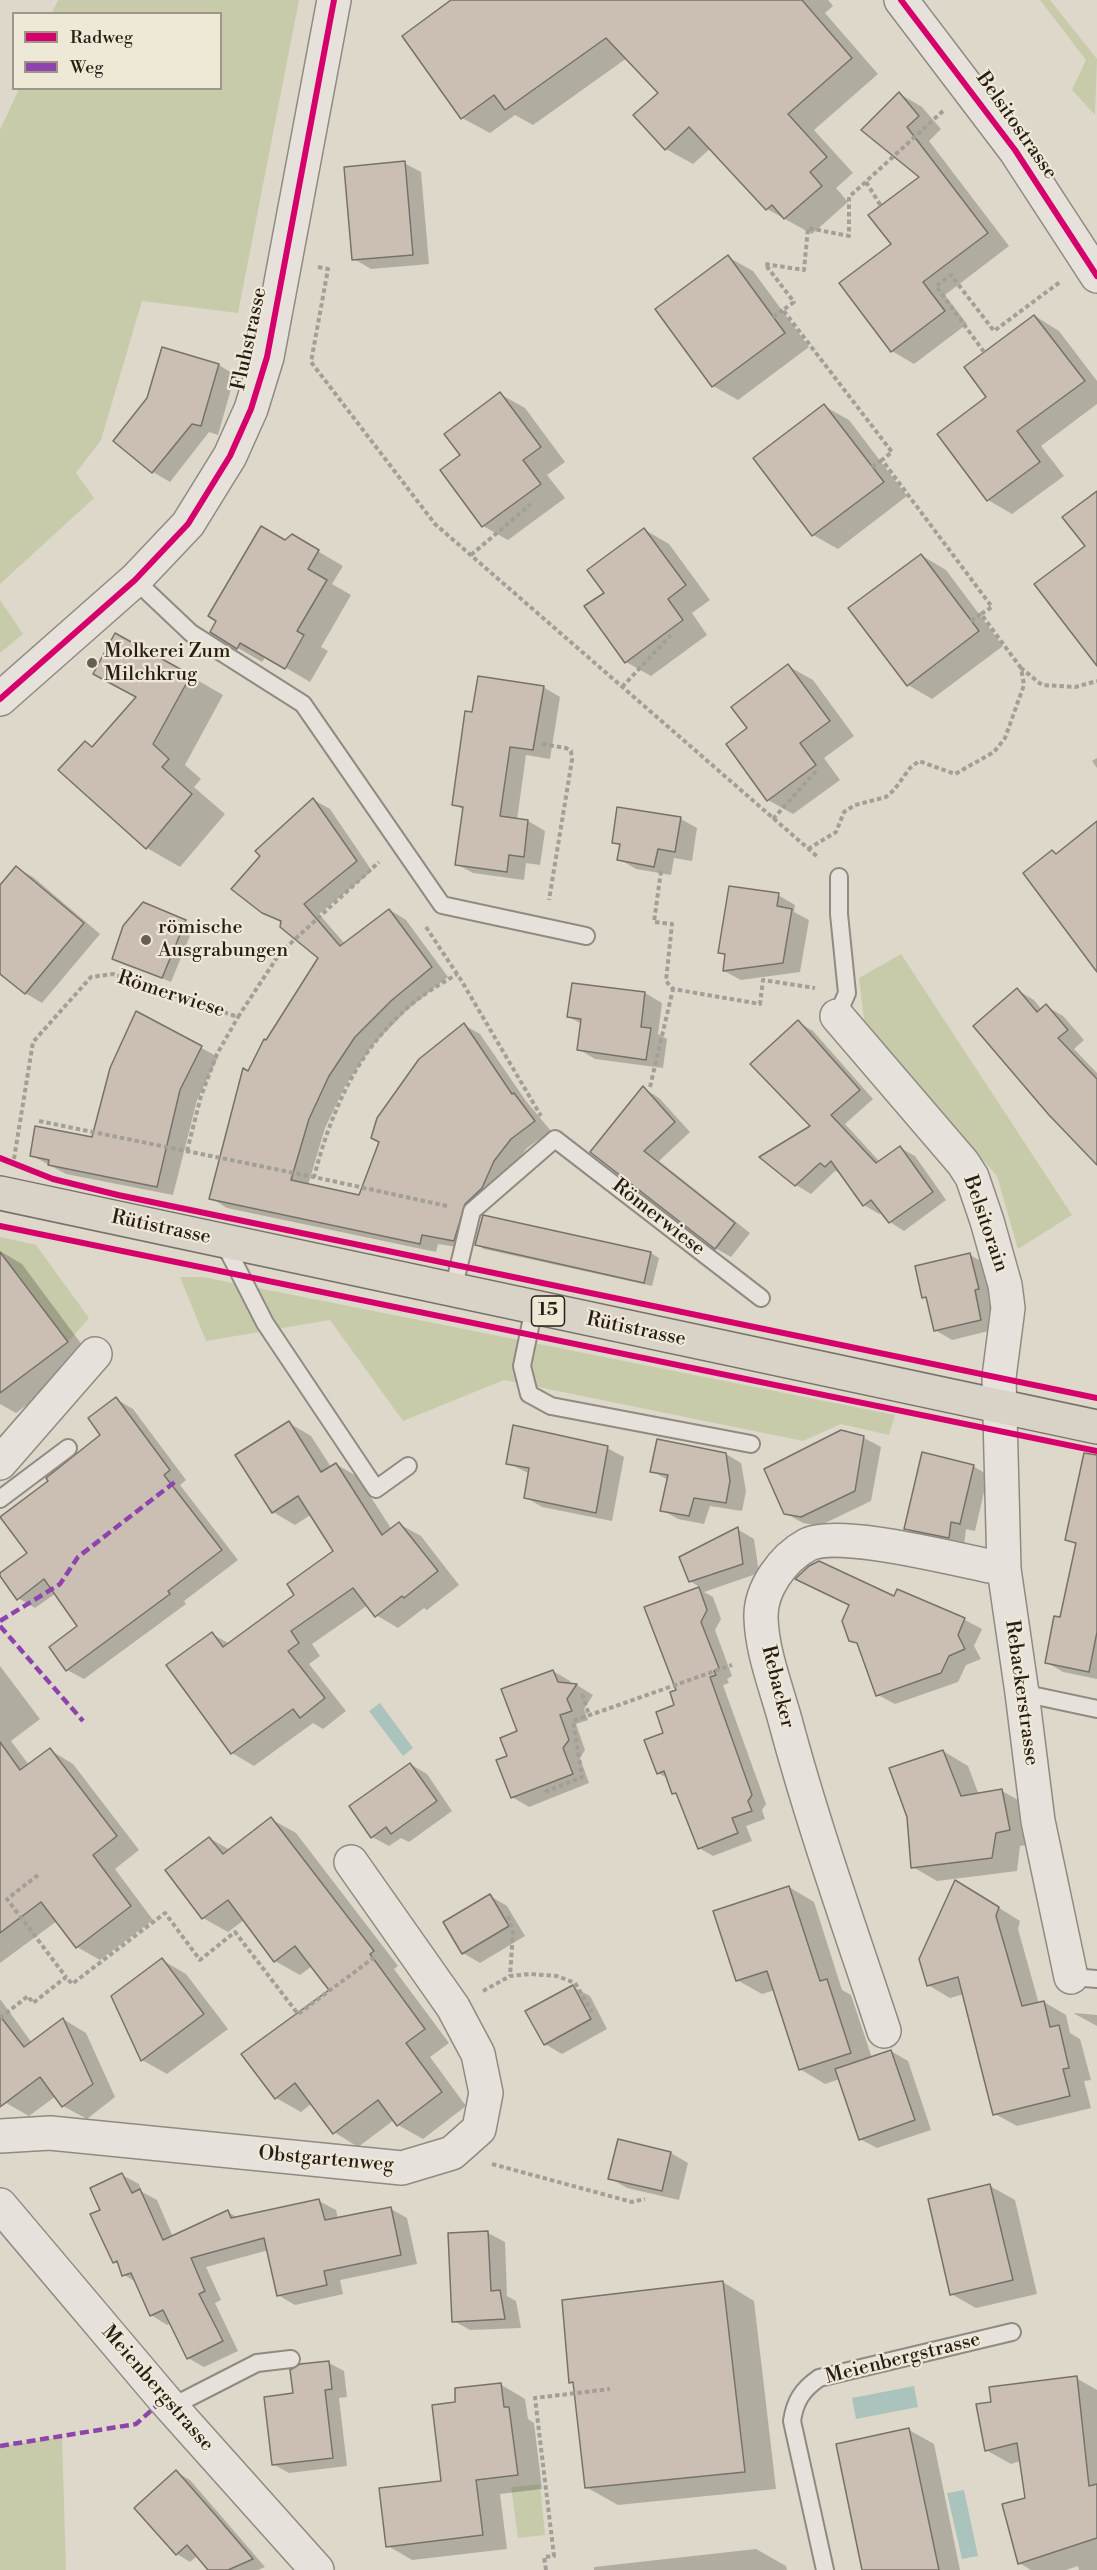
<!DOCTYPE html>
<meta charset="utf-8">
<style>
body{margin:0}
#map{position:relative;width:1097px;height:2570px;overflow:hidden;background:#ddd8c9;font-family:"Libre Bodoni",serif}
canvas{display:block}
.legend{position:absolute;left:12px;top:12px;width:210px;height:78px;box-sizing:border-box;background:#eee8d7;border:2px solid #9f968a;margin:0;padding:8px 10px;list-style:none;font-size:18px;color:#281c16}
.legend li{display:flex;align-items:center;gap:12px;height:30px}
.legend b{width:30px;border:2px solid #9f968a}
</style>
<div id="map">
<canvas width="1097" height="2570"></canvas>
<ul class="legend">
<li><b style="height:8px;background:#d6006c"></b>Radweg</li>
<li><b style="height:8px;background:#8e44ad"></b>Weg</li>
</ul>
</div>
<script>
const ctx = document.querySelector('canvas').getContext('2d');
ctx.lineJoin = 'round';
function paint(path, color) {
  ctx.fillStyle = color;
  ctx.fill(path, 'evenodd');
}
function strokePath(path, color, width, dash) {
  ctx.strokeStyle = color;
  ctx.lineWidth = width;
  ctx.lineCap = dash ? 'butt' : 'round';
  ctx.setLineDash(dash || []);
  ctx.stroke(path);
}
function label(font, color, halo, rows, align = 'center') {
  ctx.font = font + ' "Libre Bodoni",serif';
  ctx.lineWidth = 4.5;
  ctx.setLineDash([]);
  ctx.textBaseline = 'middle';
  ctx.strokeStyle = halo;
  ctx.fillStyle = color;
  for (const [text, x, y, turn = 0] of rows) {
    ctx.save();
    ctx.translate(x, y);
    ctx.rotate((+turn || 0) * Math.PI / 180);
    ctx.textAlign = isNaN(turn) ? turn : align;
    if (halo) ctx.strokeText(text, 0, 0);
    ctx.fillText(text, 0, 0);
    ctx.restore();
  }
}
paint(new Path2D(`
 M58,0H299L238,313L142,301L101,440L76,473L94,498L0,584V130L19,89L220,88V14L52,13Z
 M1040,0H1050L1097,59L1095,115L1072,90L1086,60Z
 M0,600L23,634L0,653Z
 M901,954L1072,1215L1018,1249L997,1176L865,1028L859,978Z
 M0,1237L36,1245L89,1318L68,1342L0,1252Z
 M180,1277H203L895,1415L889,1435L841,1424L803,1441L504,1380L403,1421L330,1320L206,1341Z
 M62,2437L66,2570H0V2446Z
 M540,2484L545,2535L518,2538L511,2487Z`), '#c8cbaa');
paint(new Path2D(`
 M380,1703L413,1748L403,1756L369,1711Z
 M914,2386L918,2407L856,2419L852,2398Z
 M964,2490L978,2556L962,2559L947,2493Z`), '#abc3bd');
paint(new Path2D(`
 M453,0H828L833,6L825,13L878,74L814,130L853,173L836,188L848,202L812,234L767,209L711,148L693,164L666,149L660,93L627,58L533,125L515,115L490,133L462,118Z
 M900,94L922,107L941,129L929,141L1009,246L945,295L967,324L914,364L892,351L893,244L921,177L863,130Z
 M404,163L421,172L429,264L371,269L354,259Z
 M728,257L753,271L809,347L738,400L713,386Z
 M1035,316L1059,331L1097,381V404L1041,446L1064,476L1012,514L988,500V397Z
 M219,365L235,375L218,435L209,432L170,482L153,472L115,441Z
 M500,394L525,408L565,462L547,475L565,498L508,540L483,526Z
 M824,406L849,420L907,496L838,549L813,535Z
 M645,530L669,544L710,600L692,613L707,635L651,676L626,662L606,593Z
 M292,536L343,566L332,584L351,595L321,647L328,651L310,682L266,656L262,662L238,648L285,542Z
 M921,555L946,570L1003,646L932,699L908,685Z
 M788,666L813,680L854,736L824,758L840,780L793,814L768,800L749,729Z
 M190,676L223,695L185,765L201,779L194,787L225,814L180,867L147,848L60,770L85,742L94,748Z
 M543,687L560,697L550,759L526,755L517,820L528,821L545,831L540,865L526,863L524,880L473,873L456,864L464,810L454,804L474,714Z
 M1097,758V768L1092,761Z
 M314,800L330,809L372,871L319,914L345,944L390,910L406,920L448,977L408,1009L372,1046L345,1086L325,1128L308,1185L360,1197L381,1142L464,1025L480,1034L526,1101L551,1131L527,1148L510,1171L498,1197L478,1217L470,1249L438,1244L436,1252L227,1208L211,1198L249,1073L320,958L282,923L263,912Z
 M681,819L697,828L692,861L674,858L671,875L636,869L619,859L621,846L613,842Z
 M17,868L33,877L100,934L42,1003L25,993L0,972V888Z
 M778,895L795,905L794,912L809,920L800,972L741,980L724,971L727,956L720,953Z
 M143,904L194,926L171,982L114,958Z
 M573,984L645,993L662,1003L658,1034L667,1039L663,1068L595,1059L578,1049L582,1024L569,1017Z
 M1017,990L1034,1000L1042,1010L1046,1006L1063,1016L1084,1040L1074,1049L1097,1073V1161Z
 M137,1013L218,1057L197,1100L173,1195L66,1174L31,1155L93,1139Z
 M798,1022L813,1031L873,1099L845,1124L880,1162L900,1148L915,1156L946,1200L904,1231L890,1222L882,1212L879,1214L864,1205L841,1173L835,1171L811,1194L796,1185L762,1157L812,1126Z
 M643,1088L659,1098L690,1132L659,1161L750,1233L731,1257L715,1248L592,1152Z
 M476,1244L651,1253L659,1258L652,1286L484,1249Z
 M0,1251L22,1264L91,1357L16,1413L0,1404Z
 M970,1255L987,1264L997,1329L952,1340L935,1330L928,1300L923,1297Z
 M116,1399L133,1409L186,1480L180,1485L238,1560L184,1601L186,1604L84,1679L67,1670L80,1626L56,1593L35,1608L18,1598L29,1553L51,1481L102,1435Z
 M289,1423L311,1436L331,1467L336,1464L358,1477L392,1530L399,1524L421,1536L459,1585L427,1610L424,1608L398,1628L376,1615L368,1605L312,1644L320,1656L309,1664L346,1711L323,1729L313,1723L254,1766L232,1753L212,1634L230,1644L297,1595L336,1551L312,1514L295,1525L273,1512Z
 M841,1432L864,1438L881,1447L871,1501L819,1526L803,1523L785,1513Z
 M607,1448L624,1457L612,1521L542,1507L525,1497L530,1474L508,1463Z
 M726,1454L741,1463L746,1491L742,1511L710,1506L704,1524L678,1519L662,1510L668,1480L652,1471Z
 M973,1466L988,1475L975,1531L966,1529L964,1546L920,1537L906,1528Z
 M1097,1492V1679L1063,1672L1046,1662L1062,1619L1077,1545L1067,1539Z
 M737,1529L754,1539L759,1573L704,1592L713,1597L721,1619L715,1630L732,1676L727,1679L729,1683L723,1685L766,1804L762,1810L765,1819L746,1826L752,1841L713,1856L699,1848L679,1796L674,1793L669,1779L658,1773L665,1734L676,1706L678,1690L646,1608L701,1588L690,1581Z
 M814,1588L894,1598L898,1591L965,1620L982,1629L974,1646L981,1659L966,1665L958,1682L895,1704L878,1695L860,1645L850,1640V1606Z
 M0,1666L40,1719L11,1741L29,1765L50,1750L73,1764L139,1850L115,1869L153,1920L100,1960L77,1947L57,1921L0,1963Z
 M553,1671L570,1681L571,1685H577L593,1695L584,1709L588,1720L576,1724L585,1750L580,1758L589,1783L529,1807L512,1797L509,1756L519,1732Z
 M943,1751L968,1766L979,1795L1002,1791L1027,1805L1034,1844L1020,1846L1017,1871L937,1881L913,1867Z
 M410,1764L427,1774L452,1811L409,1842L401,1838L389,1846L372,1837Z
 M271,1819L296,1833L398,1966L394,1969L449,2043L430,2057L466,2106L423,2139L398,2125L394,2120L358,2147L334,2132L311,2104L301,2112L276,2098L331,1991L312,1966L300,1975L275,1961L244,1920L228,1932L203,1918L209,1838L230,1850Z
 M789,1887L814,1902L842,1990L851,1995L872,2058L891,2051L908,2061L931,2130L877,2148L860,2139L840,2079L825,2084L800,2069L775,1990L762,1994L737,1980Z
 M977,1894L1020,1921L1018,1929L1039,2004L1044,2002L1066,2015L1070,2033L1080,2039L1091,2080L1084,2081L1091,2108L1017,2126L995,2114L964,1994L950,1998L928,1985Z
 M490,1896L507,1906L525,1936L480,1963L463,1953Z
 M162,1960L186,1974L228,2029L167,2074L142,2060Z
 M573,1987L590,1996L607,2029L562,2054L545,2044Z
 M0,1999L32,2043L63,2019L86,2033L115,2097L87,2119L63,2106L56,2096L29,2116L6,2103L0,2095Z
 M1075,2013L1097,2015V2026L1075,2014Z
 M619,2141L671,2153L688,2163L679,2200L627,2188L610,2178Z
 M122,2175L139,2184L142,2192L157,2200L173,2237L228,2212L238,2218L319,2201L336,2210L338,2219L391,2209L407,2218L417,2264L340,2280L343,2294L295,2305L278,2295L269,2250L206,2267L221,2300L215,2303L238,2351L204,2367L188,2358L171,2323L167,2325L151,2315L136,2282L124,2275L121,2266L114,2262L102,2211Z
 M990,2186L1015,2200L1037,2294L976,2308L951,2294Z
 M488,2233L505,2242L507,2296L516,2301L521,2328L470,2330L454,2321Z
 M723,2282L754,2301L776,2489L618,2505L586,2487L574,2384L570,2382Z
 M329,2363L344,2371L347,2397L339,2398L347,2466L289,2473L273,2464L294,2395Z
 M1076,2378L1097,2390V2570H1079L1078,2566L1066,2570H1031L1019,2563L1027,2499L1021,2461L1011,2464L986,2450L993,2403Z
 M500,2384L525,2399L528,2419L534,2423L542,2489L500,2494L507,2549L412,2560L388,2546L443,2482Z
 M909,2430L934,2444L960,2570H863Z
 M176,2472L190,2480L265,2567L258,2570H210L198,2555L190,2562L177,2554Z
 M756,2549L786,2566L787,2570H594V2567Z`), '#0003');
const building = new Path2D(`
 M451,0H802L852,58L788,114L827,157L810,172L822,186L784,219L772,205L766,210L689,127L665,150L633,115L658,93L606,38L505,110L494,95L461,119L402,36Z
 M899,92L919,116L907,127L988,233L923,282L945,311L891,352L839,283L891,244L868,215L919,177L861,130Z
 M405,161L413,255L352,260L344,167Z
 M728,255L785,333L712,387L655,309Z
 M1034,315L1085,381L1017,431L1040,462L987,501L937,434L986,397L964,367Z
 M162,347L219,364L201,426L192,424L152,473L113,441L147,398Z
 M500,392L541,447L523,460L541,484L482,527L440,470L460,455L444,434Z
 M824,404L884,482L812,536L753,458Z
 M1097,491V666L1034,584L1085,546L1062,517Z
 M261,526L285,540L292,534L319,550L308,569L327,580L297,631L304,635L285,669L240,643L237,649L210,632L216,621L208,616Z
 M644,528L686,585L668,599L683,620L625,663L584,606L604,593L587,570Z
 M921,554L979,631L907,686L848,608Z
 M115,633L191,675L153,744L169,759L162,767L192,794L146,849L58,770L85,741L92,747L136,697L93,674Z
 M788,664L830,721L800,743L816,765L767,801L726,744L747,728L731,707Z
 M478,676L544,686L533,750L510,747L500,816L528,820L524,857L509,855L507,872L455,865L463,807L452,805L465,711L472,712Z
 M313,798L357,861L304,904L340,946L389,909L432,967L392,1000L355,1037L329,1076L309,1119L291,1180L359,1195L379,1142L371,1138L377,1118L419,1059L464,1023L512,1094L514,1093L535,1121L511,1139L494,1161L482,1188L465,1204L454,1241L422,1235L420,1244L209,1199L243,1068L248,1071L264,1039L266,1040L318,958L280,927L281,921L262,913L231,889L260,856L255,851Z
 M617,807L681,817L675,852L658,849L654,867L617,860L620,844L612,843Z
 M1097,821V972L1023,873L1052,850L1056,854Z
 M16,866L84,923L25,994L0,974V885Z
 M729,886L779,893L777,906L792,909L783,963L723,971L725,954L718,953Z
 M143,902L186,920L162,978L112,959L123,926Z
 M572,983L645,992L641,1027L651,1028L646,1060L577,1050L581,1019L567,1017Z
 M1017,988L1037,1012L1046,1004L1068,1030L1058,1038L1097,1079V1165L1049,1115L973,1026Z
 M136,1011L202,1046L180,1090L157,1187L48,1165L49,1160L30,1156L35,1126L92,1137L110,1068Z
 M798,1020L860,1090L831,1115L876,1163L900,1146L933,1192L889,1223L871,1200L863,1206L831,1161L825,1167L820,1163L795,1186L759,1157L810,1126L750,1064Z
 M643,1086L675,1122L644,1151L735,1223L715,1249L590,1152Z
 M483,1215L651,1252L644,1283L475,1245Z
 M0,1252L68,1342L0,1393Z
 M970,1253L979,1289L975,1290L981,1320L934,1331L926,1297L922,1298L915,1266Z
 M116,1397L170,1470L164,1475L222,1550L168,1591L170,1594L66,1671L49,1647L77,1626L44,1579L17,1600L0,1576V1573L27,1553L0,1517L48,1481L46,1478L100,1435L88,1418Z
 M289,1421L321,1472L336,1463L382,1535L399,1522L438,1571L404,1598L402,1596L375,1617L353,1588L291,1631L299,1643L288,1651L325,1698L300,1718L293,1709L231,1754L166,1665L212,1632L223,1647L294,1595L287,1584L333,1551L298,1496L272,1513L235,1455Z
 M513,1425L608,1446L596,1513L524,1498L529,1468L506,1464Z
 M841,1430L864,1436L855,1491L801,1517L784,1514L764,1469Z
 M657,1439L726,1453L730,1481L726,1503L694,1498L689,1516L660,1511L668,1475L650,1472Z
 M922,1452L974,1465L960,1524L951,1522L949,1538L904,1529Z
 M1084,1453L1097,1455V1632L1089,1672L1045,1663L1054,1616L1060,1617L1076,1543L1065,1540Z
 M738,1527L743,1564L689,1582L679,1557Z
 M819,1561L894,1596L897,1589L965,1618L958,1635L965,1649L949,1656L941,1673L876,1696L857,1643L849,1641L842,1621L849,1605L795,1579L809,1566Z
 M699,1587L707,1610L701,1622L719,1668L714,1671L716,1675L710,1677L752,1795L748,1801L752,1811L732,1818L738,1833L698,1849L676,1793L672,1794L664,1771L657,1774L644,1740L663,1733L656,1712L674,1705L670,1692L676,1690L644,1607Z
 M553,1670L558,1682L577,1684L567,1699L572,1711L560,1715L569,1740L563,1748L573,1774L511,1798L496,1760L507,1756L500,1738L517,1731L501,1689Z
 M0,1742L20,1770L50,1748L117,1836L93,1855L131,1906L76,1948L41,1902L0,1933Z
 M943,1750L961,1796L1002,1789L1010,1830L996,1833L992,1858L911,1868L907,1817L889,1768Z
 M410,1763L437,1801L391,1834L386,1827L371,1838L349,1806Z
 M271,1817L374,1951L370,1954L425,2029L406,2043L442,2092L397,2126L378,2100L333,2134L295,2083L275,2099L241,2054L329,1990L295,1946L274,1962L228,1900L202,1919L165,1870L209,1837L223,1854Z
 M955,1880L999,1907L996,1916L1022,2006L1044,2001L1050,2027L1059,2025L1069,2068L1063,2069L1070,2096L993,2115L958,1977L927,1986L919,1959Z
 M789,1886L820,1981L827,1979L851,2053L799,2070L767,1971L736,1981L713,1911Z
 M490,1894L509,1926L462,1954L443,1922Z
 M162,1958L204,2014L141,2061L111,1996Z
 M573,1985L591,2019L544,2045L525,2011Z
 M0,2016L24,2047L63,2018L93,2084L62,2107L40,2077L0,2107Z
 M891,2050L915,2120L859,2140L835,2069Z
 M618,2139L671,2152L662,2191L608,2179Z
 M122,2173L132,2193L140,2189L163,2240L228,2210L231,2218L319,2199L325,2220L391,2207L401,2255L324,2271L327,2285L277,2296L264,2238L191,2258L205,2291L199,2294L223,2341L187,2359L163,2310L150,2316L131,2273L122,2276L117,2261L113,2263L90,2214L100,2210L90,2188Z
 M990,2184L1013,2280L950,2295L928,2199Z
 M488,2231L491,2291L500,2290L505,2319L452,2322L448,2233Z
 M723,2281L745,2472L585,2488L573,2382L569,2383L562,2300Z
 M329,2361L332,2389L325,2390L333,2458L272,2465L264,2397L293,2393L290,2370L300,2364Z
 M1077,2376L1089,2486L1097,2484V2538L1018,2564L1002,2504L1025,2498L1017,2443L985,2451L976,2404L991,2402L989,2387Z
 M501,2383L504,2407H509L518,2475L476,2480L483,2535L386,2547L379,2488L441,2481L432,2405L455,2402V2388Z
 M909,2428L939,2570H862L836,2444Z
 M176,2470L218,2518L253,2559L228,2570H208L187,2545L176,2555L134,2508Z`);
paint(building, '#cbbfb3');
strokePath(building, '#76726a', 1.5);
const service = new Path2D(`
 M135,580L191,633L303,704L442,905L586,936
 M837,1016L847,993L839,914V877
 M223,1241L265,1323L376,1489L408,1466
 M453,1290L472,1211L555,1139L761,1298
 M534,1308L522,1366L529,1394L551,1406L751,1444
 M0,1499L68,1448
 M1022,1693L1097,1709
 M1071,1977L1097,1979
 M171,2407L257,2363L291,2359
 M825,2570L792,2421C795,2401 802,2390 819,2378L1012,2332`);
const minor = new Path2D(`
 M901,0L1015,150L1097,276
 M0,699L135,580L188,524L230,456L251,409L267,357L334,0
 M837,1016L963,1163L972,1177L987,1221L1005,1285L1008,1308L999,1377L1004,1569L1022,1693L1038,1821L1071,1977
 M0,1463L95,1354
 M884,2031C850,1928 813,1825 785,1720C776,1687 762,1652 761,1618C760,1589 783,1558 807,1545C838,1528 965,1562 1004,1569
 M0,2136L50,2133L402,2168L452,2153L479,2129L486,2093L478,2054L453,2007L351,1862
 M0,2205L164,2399L317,2570`);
const primary = new Path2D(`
 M0,1193L1097,1427`);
strokePath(service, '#8f8b82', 20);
strokePath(minor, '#8f8b82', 36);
strokePath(primary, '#76726a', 36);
strokePath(new Path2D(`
 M943,111L849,197V236L808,228L804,270L765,264L794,302L783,310L892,452L882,460L992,607L981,614L1021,668
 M866,182L881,206
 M318,267L328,269L311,362L435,524L819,858
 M773,317L783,310
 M984,352L936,286L951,275L994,331L1060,282
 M872,467L882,460
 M471,555L531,504
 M971,621L981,614
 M622,687L671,635
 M542,744L566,748L571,751L572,760L549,900
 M773,819L816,771
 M808,849L836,832L844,812L855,805L886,797L894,790L910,768L919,761L955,774L994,752L1005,738L1024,685L1021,668L1042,685L1075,687L1097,681
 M661,871L654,922L672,924L666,981L673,989L760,1004L763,980L815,988
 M426,927L461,980L541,1116
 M650,1087L673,989
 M39,1121L314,1177
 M187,1151L201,1096L217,1054L238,1017
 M14,1159L33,1042L91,977L113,974L238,1017L280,953L379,862
 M447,1206L314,1177C332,1108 360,1044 418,999C430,990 444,982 457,974
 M582,1694L589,1715
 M545,1792L582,1777L573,1721L732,1665
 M38,1875L7,1899L66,1977
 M508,1916L513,1932L510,1976
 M483,1991L510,1976L530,1974L557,1976L575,1983L592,2012
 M0,2018L28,1996L33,2003L66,1977L72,1984L165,1913L200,1960L235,1932L298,2014L376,1956
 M492,2164L632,2202L645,2199
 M546,2570L544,2557L554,2556L535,2398L610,2389`), '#a29f99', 4, [4.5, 3]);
strokePath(service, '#e6e2db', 16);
strokePath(minor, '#e6e2db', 33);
strokePath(primary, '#d9d2c6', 33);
strokePath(new Path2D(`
 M0,1621L60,1584L78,1557L176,1481
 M0,1626L83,1721
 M0,2446L136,2424L164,2399`), '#8e44ad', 4.5, [9, 4.5]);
strokePath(new Path2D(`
 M901,0L1015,150L1097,276
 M0,699L135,580L188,524L230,456L251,409L267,357L334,0
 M0,1158L53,1179L118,1195L1097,1398
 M0,1226L1097,1451`), '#d6006c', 6);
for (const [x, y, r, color] of [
 [92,663,6,"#675e55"],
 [146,940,6,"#675e55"]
]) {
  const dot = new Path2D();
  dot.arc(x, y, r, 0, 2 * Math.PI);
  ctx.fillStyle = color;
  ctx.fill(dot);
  strokePath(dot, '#eee8d7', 2);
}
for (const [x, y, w] of [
 [548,1311,33]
]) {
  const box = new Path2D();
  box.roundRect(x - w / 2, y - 15, w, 30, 4.5);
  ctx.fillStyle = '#eee8d7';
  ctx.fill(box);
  strokePath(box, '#281c16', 1.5);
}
label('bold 18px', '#281c16', null, [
 ["15",548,1311]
]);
label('20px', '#281c16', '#eee8d7', [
 ["Belsitostrasse",1016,126,55],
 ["Fluhstrasse",250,339,-78],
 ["Römerwiese",171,995,18],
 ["Römerwiese",658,1218,38],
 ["Belsitorain",985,1224,71],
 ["Rütistrasse",161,1228,12],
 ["Rütistrasse",636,1330,12],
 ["Rebacker",777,1687,76],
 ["Rebackerstrasse",1021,1693,82],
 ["Obstgartenweg",326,2160,5],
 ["Meienbergstrasse",903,2359,-14],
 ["Meienbergstrasse",157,2389,49]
]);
label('20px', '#281c16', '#eee8d7', [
 ["Molkerei Zum",104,652],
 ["Milchkrug",104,675],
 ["römische",158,928],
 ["Ausgrabungen",158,951]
], 'left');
</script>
